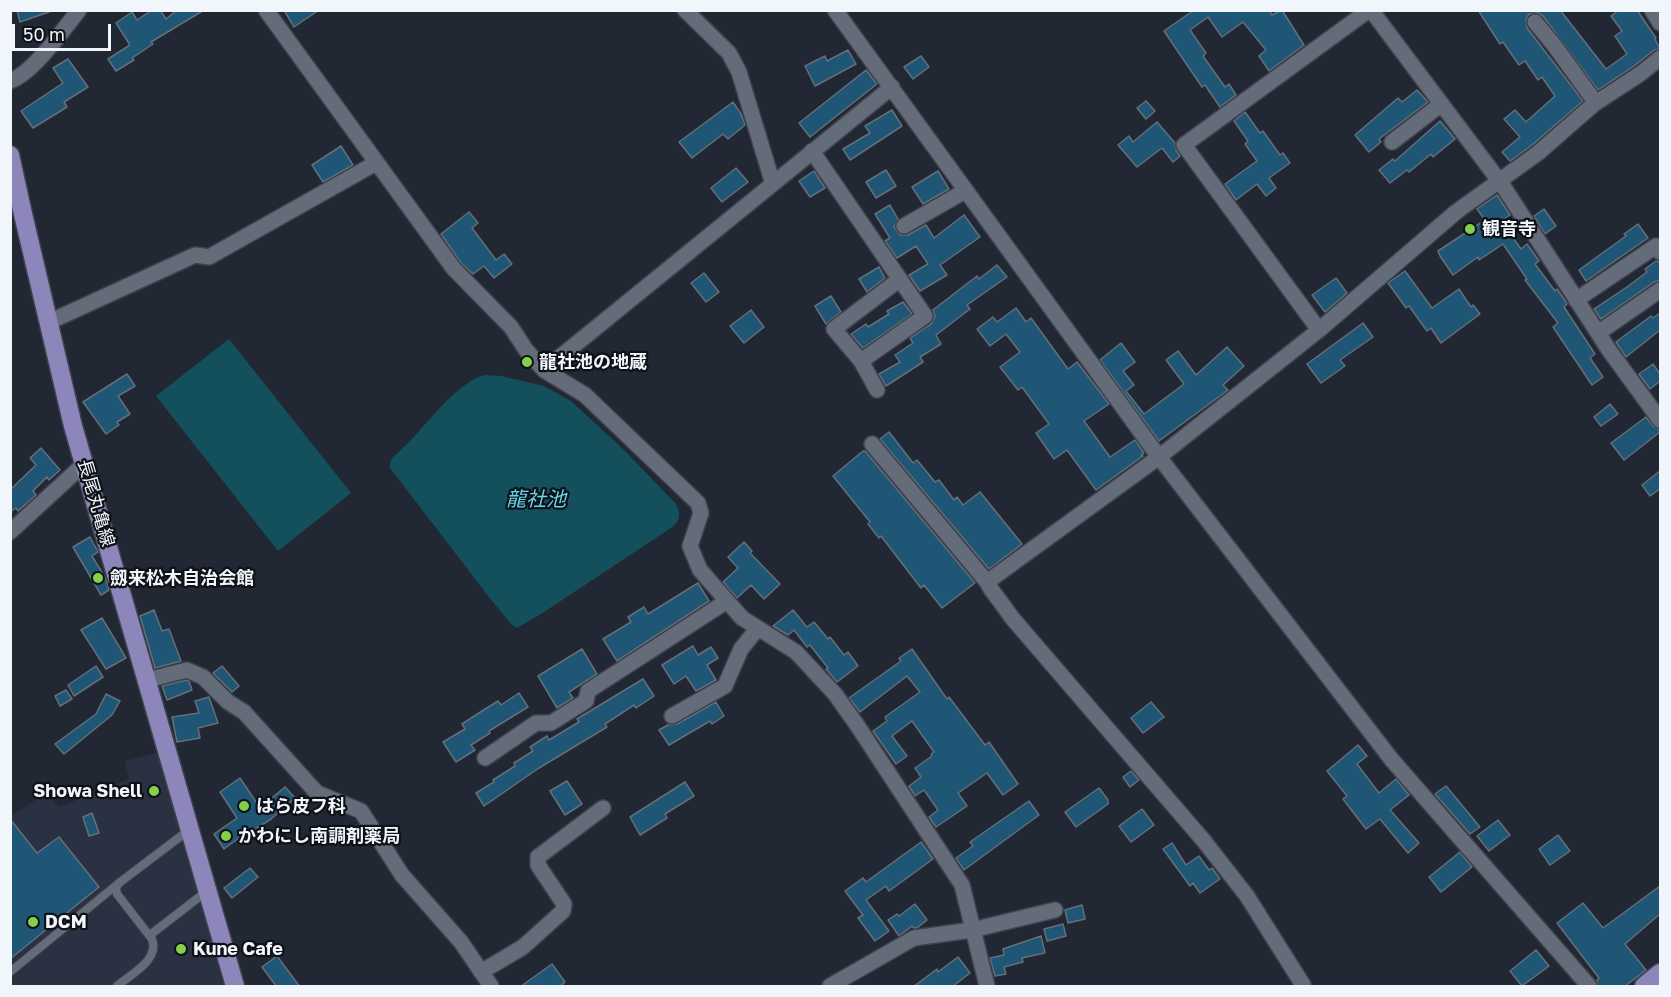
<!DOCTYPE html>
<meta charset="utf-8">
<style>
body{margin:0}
#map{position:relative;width:1671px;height:997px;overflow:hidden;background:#222833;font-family:"Golos Text",sans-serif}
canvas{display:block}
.frame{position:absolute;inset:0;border:12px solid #f1f5fc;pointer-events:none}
.scale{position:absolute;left:12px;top:24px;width:99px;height:27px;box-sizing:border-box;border:3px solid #f1f5fc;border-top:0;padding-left:8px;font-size:18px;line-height:21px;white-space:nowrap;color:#f1f5fc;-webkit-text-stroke:4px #0e1116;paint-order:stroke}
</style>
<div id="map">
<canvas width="1671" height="997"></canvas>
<div class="frame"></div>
<div class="scale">50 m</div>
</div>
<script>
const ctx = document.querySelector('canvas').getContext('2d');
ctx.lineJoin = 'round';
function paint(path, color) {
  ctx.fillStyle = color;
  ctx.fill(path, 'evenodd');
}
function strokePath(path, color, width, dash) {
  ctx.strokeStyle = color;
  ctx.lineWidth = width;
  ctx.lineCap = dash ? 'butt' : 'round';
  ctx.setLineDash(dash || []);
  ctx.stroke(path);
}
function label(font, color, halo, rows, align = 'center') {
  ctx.font = font + ' "Golos Text","Noto Sans JP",sans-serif';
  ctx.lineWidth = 4.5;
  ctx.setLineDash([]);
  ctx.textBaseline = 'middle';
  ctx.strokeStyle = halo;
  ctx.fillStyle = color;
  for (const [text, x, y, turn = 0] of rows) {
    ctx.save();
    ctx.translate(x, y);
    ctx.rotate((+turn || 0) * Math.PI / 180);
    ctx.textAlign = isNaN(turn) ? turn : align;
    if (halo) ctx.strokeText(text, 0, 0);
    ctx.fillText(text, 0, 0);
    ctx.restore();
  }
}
paint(new Path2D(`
 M161,752L227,986H11L10,817L46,793L59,807L129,779L125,761Z`), '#293142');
paint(new Path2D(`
 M229,339L351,493L278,551L156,396Z
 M484,375L501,376L544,386L571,401L623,449L676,504C680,513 681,518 674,526L541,614L517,628L511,624L489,597L390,468V463L393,457C421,435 450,386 484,375Z`), '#13505b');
const building = new Path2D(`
 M17,10H49V12L20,22Z
 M152,10H160L166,19L177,10H204L151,42L153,44L132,58L134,60L116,71L108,59L130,45L116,23L132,12L137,20Z
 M284,10H319L294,27Z
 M1194,10H1269L1272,15L1282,10L1304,45L1269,71L1259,56L1266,50L1243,22L1222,37L1208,17L1190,30L1206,53L1203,56L1225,87L1229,84L1236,95L1220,107L1205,85L1202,87L1164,31Z
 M1478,10H1560L1606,69L1627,54L1615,36L1622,31L1611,16L1619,10H1637L1656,38L1655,39L1660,49L1654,50L1634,66L1598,90L1543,16L1538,13L1529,14L1526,19L1527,28L1583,101L1532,145L1510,161L1502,152L1520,137L1504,119L1515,110L1526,122L1555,96L1542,77L1538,80L1525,61L1519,65L1503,42L1500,44Z
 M848,50L856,64L815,86L805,66L825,56L827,61Z
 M921,56L929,67L913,79L904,67Z
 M68,59L88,87L64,102L67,107L33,128L21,111L63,83L53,68Z
 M866,70L877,84L810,137L799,123Z
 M1417,90L1428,102L1379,139L1381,142L1369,152L1355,135L1398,98L1402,102Z
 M1146,101L1155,111L1146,119L1137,108Z
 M733,102L741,114L745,125L728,139L723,134L692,158L679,142Z
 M892,110L902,126L850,160L843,149L870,133L865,126Z
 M1245,112L1260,133L1263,131L1280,155L1283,153L1290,163L1269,178L1276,188L1266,196L1257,184L1236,200L1225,184L1257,161L1245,144L1248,141L1234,121Z
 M1440,121L1455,139L1433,157L1431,154L1409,172L1407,170L1390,183L1379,170L1393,159L1395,161Z
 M1157,122L1175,143L1176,150L1180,156L1173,162L1162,148L1137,167L1118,145L1129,136L1133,142Z
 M341,146L353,165L323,182L312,165Z
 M736,168L748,182L722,202L711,188Z
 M886,170L896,186L876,198L866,182Z
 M814,171L825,188L810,197L799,181Z
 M938,171L949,189L923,204L912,187Z
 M1497,195L1510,215L1501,221L1521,249L1527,244L1539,261L1535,264L1555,291L1557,289L1566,302L1567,304L1564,307L1595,354L1590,358L1603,377L1592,385L1553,327L1558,323L1525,280L1527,279L1503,244L1479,260L1478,257L1453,275L1440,256L1438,251L1485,220L1477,209Z
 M890,205L898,219L894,227L900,235H908L926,225L934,238L964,215L980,237L940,265L947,275L920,291L909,275L928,264L916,246L897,258L885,241L890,238L875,214Z
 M1544,209L1556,226L1545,234L1534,216Z
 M469,212L478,223L472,228L496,260L504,254L512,264L494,278L484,266L473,274L461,263L441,234Z
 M1638,224L1648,238L1586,281L1579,270L1626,236L1624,234Z
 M1656,261L1660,262V280L1654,282L1601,319L1594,309L1627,287L1647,272L1645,269Z
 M997,265L1007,277L967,305L970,309L936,335L941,344L920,357L923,362L886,386L879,374L900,362L895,355L913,343L910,338L931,324L935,316L933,310L977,276L979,279Z
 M879,267L885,278L867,292L859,279Z
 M1405,271L1432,308L1459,289L1471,307L1473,305L1480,314L1441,343L1431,328L1427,331L1409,306L1406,308L1388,283Z
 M704,273L719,292L706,302L691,283Z
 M1336,278L1347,293L1325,312L1312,295Z
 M831,296L841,312L826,324L815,306Z
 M903,302L912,314L863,348L851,334L866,324L868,327L889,314L887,311Z
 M1016,308L1026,322L1031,318L1068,369L1077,362L1109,404L1084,421L1110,457L1135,440L1144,453L1141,455L1143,456L1096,490L1067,450L1054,459L1036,433L1049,424L1022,387L1018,390L1000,367L1020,352L1006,334L990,346L977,329L993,317L997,322Z
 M751,310L764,327L744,343L730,326Z
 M1660,313V330L1626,357L1616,342L1651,316L1653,318Z
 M1363,323L1373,337L1340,360L1345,366L1321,383L1307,364Z
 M1121,343L1135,362L1123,371L1134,385L1126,391L1144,414L1184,384L1166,360L1178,351L1196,375L1227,347L1244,366L1223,385L1228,390L1159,441L1100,360Z
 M1653,364L1660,374V381L1650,389L1639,374Z
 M127,374L135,386L118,396L130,414L117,422L119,425L106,434L83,402Z
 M1610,404L1618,414L1601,426L1594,417Z
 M1646,417L1653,426L1660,430V432L1624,460L1611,443Z
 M889,432L913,463L917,460L935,482L939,480L954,500L957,497L963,505L980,492L1022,544L989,569L880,439Z
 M41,448L60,470L49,480L47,477L33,491L36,495L18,511L16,508L10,512V490L36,465L30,458Z
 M863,451H865L975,583L942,608L924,585L921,588L881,536L879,538L868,524L870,522L833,476Z
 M1660,471V489L1650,496L1642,485Z
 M90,537L98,552L92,556L106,579L109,590L101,595L73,547Z
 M744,542L752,551L750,553L780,584L764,599L751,585L737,598L723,582L738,568L728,557Z
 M698,583L709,601L617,661L603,639L631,622L628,617L644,607L648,614Z
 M154,610L162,631L169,629L181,661L155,668L140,616Z
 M793,610L807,627L814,622L828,639L830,637L844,655L848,652L858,666L837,682L826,669L828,668L810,645L807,647L794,630L788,635L773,626Z
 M102,618L126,658L106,669L81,630Z
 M693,646L698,655L711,647L718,658L707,665L716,680L696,691L686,676L674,684L662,665Z
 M582,649L597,674L569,692L573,698L557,708L538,676Z
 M912,649L947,699L949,697L985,745L989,742L1018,784L1003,795L987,773L958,793L967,806L936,827L929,817L938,810L924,790L915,796L909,786L921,777L915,768L932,756L931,754L934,752L912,721L892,736L907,756L896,764L873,731L887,721L885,717L920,692L907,676L860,712L849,698L901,661L899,658Z
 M96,666L103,677L74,696L68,685Z
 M222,666L239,686L232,692L213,673Z
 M643,679L654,696L636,708L634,705L605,724L607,727L539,768L484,806L476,793L494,782L493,780L515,766L514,763L533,751L530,747L547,736L549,740L579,722L577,719Z
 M186,680L189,681L192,690L167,700L162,686Z
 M66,690L72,699L60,706L55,696Z
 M519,693L528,707L489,731L490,733L471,745L475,750L456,762L443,742L465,729L462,724L482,711L498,701L501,705Z
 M106,694L120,701L112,715L64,754L55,744L96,714Z
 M209,697L218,723L198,728L200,738L177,742L172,717L199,713L195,701Z
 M716,702L724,716L712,724L710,721L669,745L659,730L668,725L677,724Z
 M1151,702L1164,717L1143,733L1131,718Z
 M1358,745L1367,756L1357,764L1379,793L1396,779L1409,795L1390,810L1419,843L1408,853L1380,819L1366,829L1343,799L1347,796L1327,771Z
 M1131,771L1139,780L1130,787L1123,777Z
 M240,778L260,808L285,787L295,798L271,819L248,834L247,832L224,849L214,834L237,818L220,792Z
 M567,781L582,804L565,815L550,791Z
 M685,782L694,796L665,814L667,818L640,835L630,817Z
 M1446,786L1480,827L1470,834L1435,794Z
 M1099,788L1108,800V804L1076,827L1065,812Z
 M1029,801L1039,815L964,870L956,858L973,846L970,842Z
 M1142,809L1154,825L1131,842L1119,826Z
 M92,813L99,833L89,836L83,817Z
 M10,819L37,853L59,837L99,887L10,959Z
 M1498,820L1510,835L1489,851L1477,836Z
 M1558,835L1570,851L1550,865L1539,849Z
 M921,842L933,859L889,891L886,886L866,900L889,931L875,941L858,918L863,915L845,891L863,878L866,882Z
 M1172,843L1186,865L1199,856L1209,870L1212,868L1220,879L1200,893L1193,883L1190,886L1163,849Z
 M1460,852L1472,867L1441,892L1429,877Z
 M250,868L258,877L232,898L224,888Z
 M1660,886V914L1625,944L1646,970L1624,987H1598L1597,980L1599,978L1557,923L1583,903L1603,928Z
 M915,904L927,920L917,928H914L912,926L899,936L888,920L897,914L899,916Z
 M1082,905L1085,919L1068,923L1065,910Z
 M1063,924L1066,936L1047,941L1044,929Z
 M1041,936L1045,953L1022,958L1023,962L1004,967L1006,974L995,976L990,958L1004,955L1003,949Z
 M1536,950L1549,966L1522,986L1510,971Z
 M277,956L300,987H277L262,967Z
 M958,957L970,973L952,987H913L937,969L938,972Z
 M552,964L565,982L559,987H520Z`);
paint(building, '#1f5575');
strokePath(building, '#63707a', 1.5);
const service = new Path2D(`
 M150,935L207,891
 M10,972L119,883L189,830
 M117,986C131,974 160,960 152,939L117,894L116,888L118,884`);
const minor = new Path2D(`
 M266,10L454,269L511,327L526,350L544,370L585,395L698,503L701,513L690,546L700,570L742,618L796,652L835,694L857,725L962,885L987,986
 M685,10L729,53L739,72L773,184
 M835,10L1159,457L1392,760L1589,986
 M1371,10L1503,186L1609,350L1660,420
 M1652,10L1660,23
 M1535,22L1554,45L1596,103
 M10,81C33,73 63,30 79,10
 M1392,142L1440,105
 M812,151L925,316L861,361L834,329L900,279
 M904,226L965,191
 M1576,300L1656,246L1660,252
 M49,322L195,255L209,257L376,163
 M1319,330L1184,145L1369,10
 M1598,333L1660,290
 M861,361L877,390
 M544,370L892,87
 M872,444L987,582L991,589L1013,619L1204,841L1247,896L1303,985
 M10,532L84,464
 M987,582L1159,457L1319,330L1456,212L1538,153L1594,104L1640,74L1660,58
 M147,680L187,670L203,677L228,702L244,712L317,793L361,811L402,875L461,942L491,986
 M672,716L725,686L741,649L758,628
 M485,758L536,723H551L586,701L588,691L727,601
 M481,972L523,947L563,911L564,904L538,865V857L603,808
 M830,986L914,938L972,930L1055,910`);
const primary = new Path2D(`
 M10,155L23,214L73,426L235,986
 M1644,986L1660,973`);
strokePath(service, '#3e424c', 10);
strokePath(minor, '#3e424c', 18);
strokePath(primary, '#3e424c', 21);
strokePath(service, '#656c79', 8);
strokePath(minor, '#656c79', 15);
strokePath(primary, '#8c86ba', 18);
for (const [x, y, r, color] of [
 [1470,229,6,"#86cf4b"],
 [527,362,6,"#86cf4b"],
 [98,578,6,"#86cf4b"],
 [154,791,6,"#86cf4b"],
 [244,806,6,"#86cf4b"],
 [226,836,6,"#86cf4b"],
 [33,922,6,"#86cf4b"],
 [181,949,6,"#86cf4b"]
]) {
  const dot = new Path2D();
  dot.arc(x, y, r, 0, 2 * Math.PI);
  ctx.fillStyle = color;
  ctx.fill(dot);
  strokePath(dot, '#0e1116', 2);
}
label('bold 18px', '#f1f5fc', '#0e1116', [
 ["観音寺",1482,229],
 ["龍社池の地蔵",539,362],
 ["劔来松木自治会館",110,578],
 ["Showa Shell",142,791,"right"],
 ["はら皮フ科",256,806],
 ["かわにし南調剤薬局",238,836],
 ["DCM",45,922],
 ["Kune Cafe",193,949]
], 'left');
label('18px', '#f1f5fc', '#0e1116', [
 ["長尾丸亀線",96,503,74]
]);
label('italic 20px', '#64d7ed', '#0e1116', [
 ["龍社池",536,500]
]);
</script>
